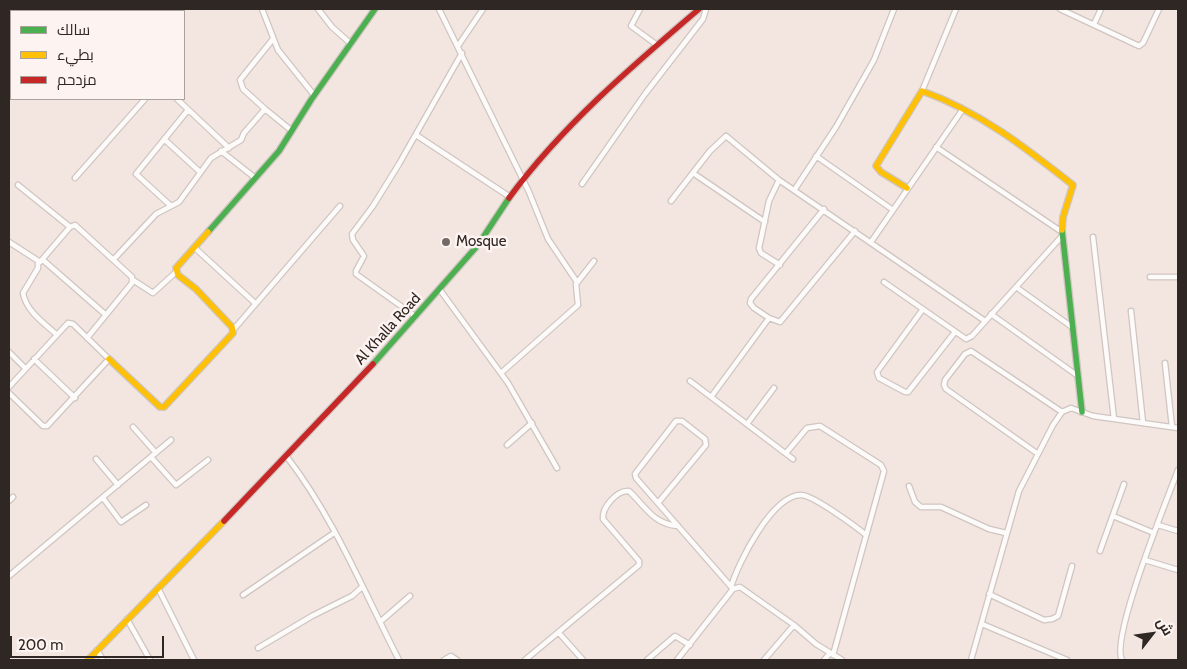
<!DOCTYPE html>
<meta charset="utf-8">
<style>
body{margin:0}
#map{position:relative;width:1187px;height:669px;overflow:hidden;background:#f3e6e1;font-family:Cabin,Cairo,sans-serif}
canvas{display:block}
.frame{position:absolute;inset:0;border:10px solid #2f2723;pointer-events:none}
.legend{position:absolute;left:10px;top:10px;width:175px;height:90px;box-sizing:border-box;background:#fdf3f0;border:1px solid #aba19e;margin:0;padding:6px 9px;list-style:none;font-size:15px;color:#2f2723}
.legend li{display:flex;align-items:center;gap:10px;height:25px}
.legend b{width:25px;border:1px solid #aba19e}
.north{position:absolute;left:1127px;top:609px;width:50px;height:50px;-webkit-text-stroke:4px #fdf3f0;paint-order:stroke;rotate:60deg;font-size:14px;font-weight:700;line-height:20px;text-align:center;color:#2f2723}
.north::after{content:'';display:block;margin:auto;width:18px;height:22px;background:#2f2723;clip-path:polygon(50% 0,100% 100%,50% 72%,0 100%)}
.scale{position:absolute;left:10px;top:636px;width:154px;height:22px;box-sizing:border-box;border:2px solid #2f2723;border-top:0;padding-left:6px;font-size:15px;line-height:18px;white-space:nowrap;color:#2f2723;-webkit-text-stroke:4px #fdf3f0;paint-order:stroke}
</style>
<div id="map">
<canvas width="1187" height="669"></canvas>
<div class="frame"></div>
<ul class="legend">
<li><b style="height:6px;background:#4caf50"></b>سالك</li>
<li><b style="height:6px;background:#ffc107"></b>بطيء</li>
<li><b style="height:6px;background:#c62828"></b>مزدحم</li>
</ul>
<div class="north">ش</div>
<div class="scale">200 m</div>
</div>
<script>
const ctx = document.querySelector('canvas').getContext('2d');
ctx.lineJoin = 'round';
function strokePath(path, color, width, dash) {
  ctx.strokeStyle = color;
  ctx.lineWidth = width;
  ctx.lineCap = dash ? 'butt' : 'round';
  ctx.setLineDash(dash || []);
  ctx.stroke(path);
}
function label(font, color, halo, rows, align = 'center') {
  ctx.font = font + ' Cabin,sans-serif';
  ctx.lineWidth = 5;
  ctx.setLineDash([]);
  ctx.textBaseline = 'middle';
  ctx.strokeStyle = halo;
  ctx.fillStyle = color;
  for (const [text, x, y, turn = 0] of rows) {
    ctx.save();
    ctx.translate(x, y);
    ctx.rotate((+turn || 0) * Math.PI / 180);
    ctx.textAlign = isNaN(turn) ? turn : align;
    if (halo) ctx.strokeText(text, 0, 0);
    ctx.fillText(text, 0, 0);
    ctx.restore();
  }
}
const street = new Path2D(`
 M164,9L165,11
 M262,9L278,50L314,95
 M318,9L332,27L350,43
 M439,9L529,192L548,239L577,282
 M640,9L631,26L657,45
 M1060,9L1139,46L1143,43L1159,9
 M1094,24L1101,9
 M458,46L483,9
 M922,91L956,9
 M177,99L229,148
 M265,109L243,89L240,80L273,39
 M416,135L510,197
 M164,139L200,172
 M936,147L1062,232
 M221,151L254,177
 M816,156L893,210
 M693,173L765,222
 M75,178L145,99
 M582,184L645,94L703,19L706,9
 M18,185L70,227
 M795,189L836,127L874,60L894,9
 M671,201L710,151L726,136L779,180
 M171,206L136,174L188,110
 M824,209L751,299L750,303L754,308L769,318L780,322L855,231
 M1093,237L1114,419
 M9,242L40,262L70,227L75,225L132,277V283L87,338
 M871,242L963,109
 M195,248L256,304
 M114,259L156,214L179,202L211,158L241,140L244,133L265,109L292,131
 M43,260L106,315
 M38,263V268L23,293C26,311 44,323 56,334
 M780,265L761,253L759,248L769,201L779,180L985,321
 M1150,277H1178
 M133,280L153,293L176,272
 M884,282L966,339L972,336L1062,236
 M1016,287L1072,327
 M440,290L508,383L557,468
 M923,309L877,372L879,378L905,392H908L955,332
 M1131,311L1143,423
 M991,314L1078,376
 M415,316L356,274V271L364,256L353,240L352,234L373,206L399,164L462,53
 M234,329L340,206
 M9,352L25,368
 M34,359L75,398
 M1165,363L1172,427
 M501,373L578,305L576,284L594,261
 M690,381L793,459
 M9,387L68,323L73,324L109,359L47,426H43L9,393
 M711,397L769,318
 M747,424L774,388
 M133,427L156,453
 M507,445L532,423
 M786,453L807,428L820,426L881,465L884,471L833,655
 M1038,454L946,389L944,385L945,380L965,354L971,351L1062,412
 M151,457L176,485L208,460
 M287,457C334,518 364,592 399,660
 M96,459L118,485
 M909,486L915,502L921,507H941L989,529L1006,533
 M103,498L121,522L146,505
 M9,501L13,497
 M658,503L706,445L705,439L682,421H676L635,474L636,478L733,589
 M1113,516L1154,533
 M1158,525L1178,531
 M1100,551L1124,484
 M1145,560L1178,570
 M9,576L171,440
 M731,587C738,563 772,495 801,495C813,495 855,526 866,535
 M158,588L194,660
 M989,594L1044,620L1052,619L1058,616L1072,566
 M243,595L334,533
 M127,619L150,660
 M380,622L410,596
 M982,624L1067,660
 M559,633L583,660
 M258,648L312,616L352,596L362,587
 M97,650L103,660
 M444,660L451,656L457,660
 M525,660L639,565V561L603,519C602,507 617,490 629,491C645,506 653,524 678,526
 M647,660L675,636L690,645
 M677,660L733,589L740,587L794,625L816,644L842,660
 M764,660L794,625
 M824,660L830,653
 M971,660L1019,491L1053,425L1062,412L1071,408L1093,416L1178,428
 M1122,660C1110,638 1167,500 1178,470`);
const fast = new Path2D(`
 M1062,230L1082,412
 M208,232L279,151L311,100L375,9
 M373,364L478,245L509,198`);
const slow = new Path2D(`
 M907,188L881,172L876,166L922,91C979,111 1026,148 1073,185L1063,217L1062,230
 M109,359L160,407H164L233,333L232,327L196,289L178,275L176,268L208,232
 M88,660L224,521`);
const jam = new Path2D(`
 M509,198C562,126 631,67 699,9
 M224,521L373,364`);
strokePath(street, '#cfc5c1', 7);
strokePath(fast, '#cfc5c1', 8);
strokePath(slow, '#cfc5c1', 8);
strokePath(jam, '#cfc5c1', 8);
strokePath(street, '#fdfbfa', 4.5);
strokePath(fast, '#4caf50', 5.5);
strokePath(slow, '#ffc107', 5.5);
strokePath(jam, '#c62828', 5.5);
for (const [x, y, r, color] of [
 [446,242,5,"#746a66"]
]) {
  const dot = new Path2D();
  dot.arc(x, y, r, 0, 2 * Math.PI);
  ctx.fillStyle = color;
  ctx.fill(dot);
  strokePath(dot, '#fdf3f0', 2);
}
label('15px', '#2f2723', '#fdf3f0', [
 ["Mosque",456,242]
], 'left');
label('15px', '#2f2723', '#fdf3f0', [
 ["Al Khalla Road",388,329,-48]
]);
</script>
